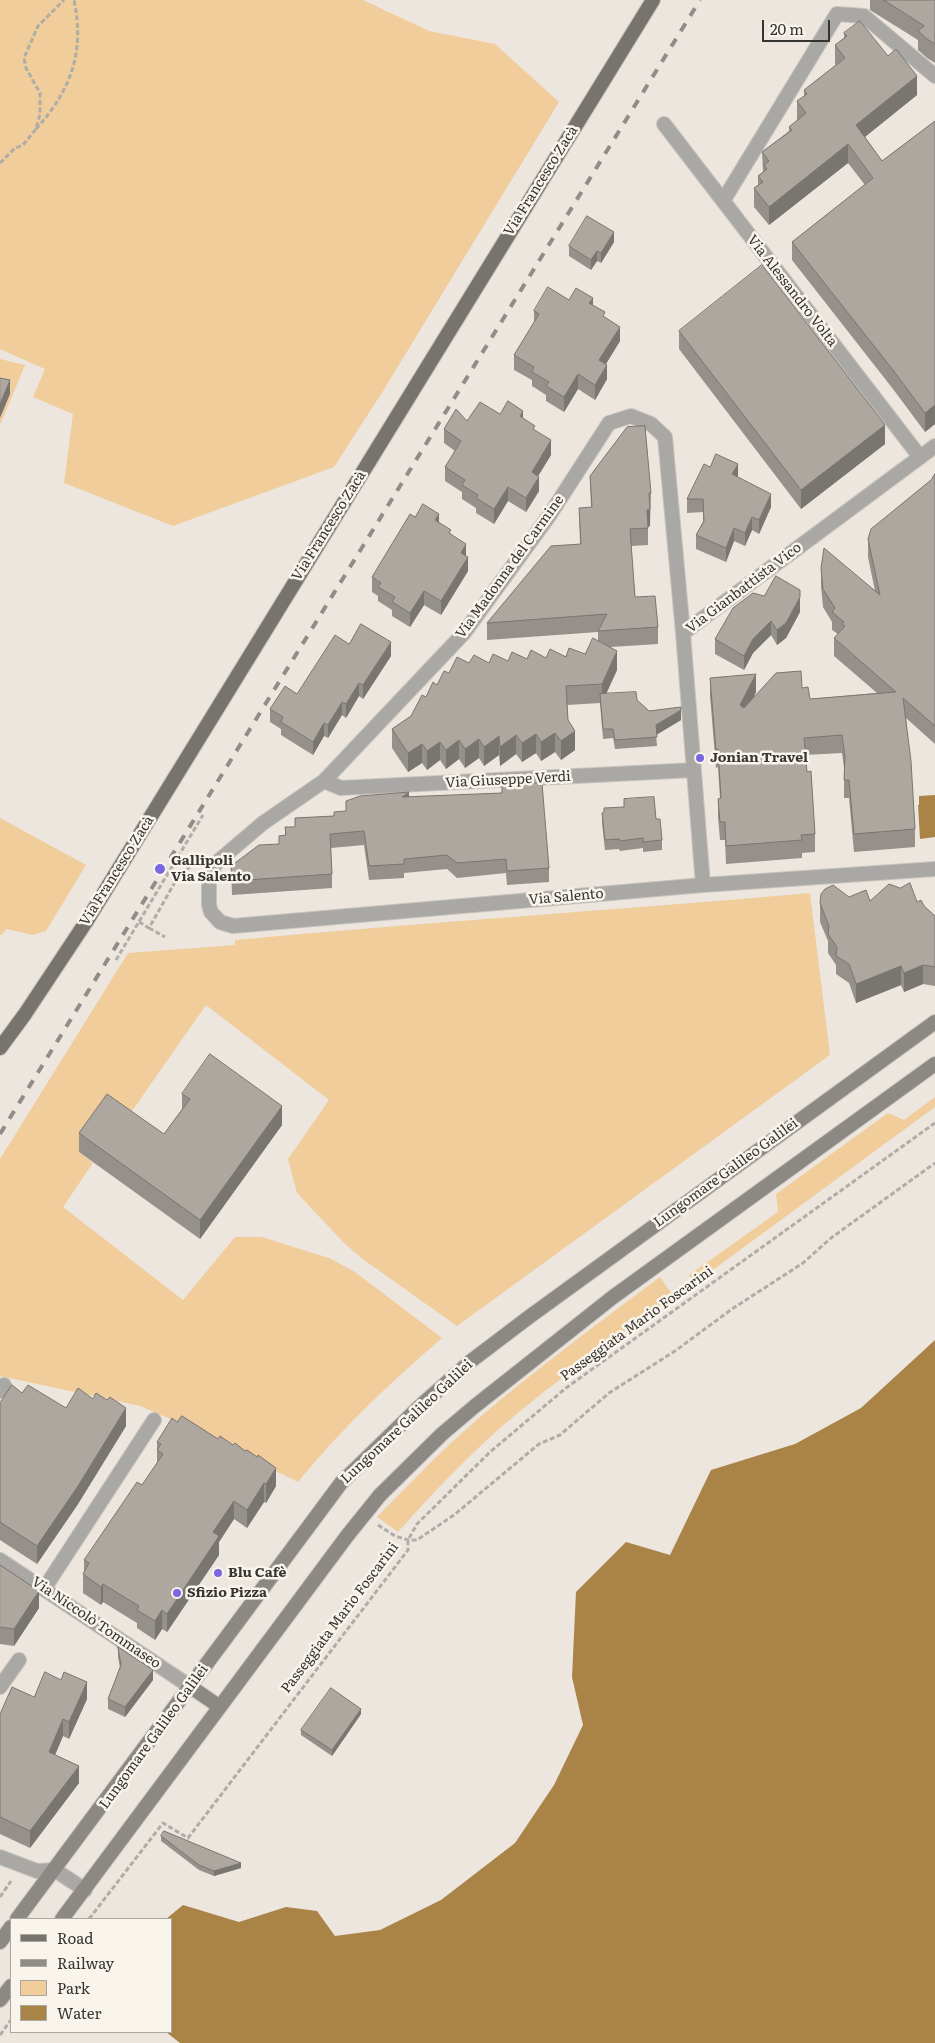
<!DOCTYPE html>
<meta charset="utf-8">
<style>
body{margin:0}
#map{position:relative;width:935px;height:2043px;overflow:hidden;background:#ece6df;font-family:Literata,serif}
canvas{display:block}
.legend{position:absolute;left:10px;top:1918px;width:162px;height:115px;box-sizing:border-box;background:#f9f4ec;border:1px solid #aba8a2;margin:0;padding:6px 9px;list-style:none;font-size:15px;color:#373532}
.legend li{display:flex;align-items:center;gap:10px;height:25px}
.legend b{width:25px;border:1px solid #aba8a2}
.scale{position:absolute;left:762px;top:20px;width:68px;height:22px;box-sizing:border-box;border:2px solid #373532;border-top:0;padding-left:6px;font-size:15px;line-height:18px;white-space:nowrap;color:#373532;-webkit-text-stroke:4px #f9f4ec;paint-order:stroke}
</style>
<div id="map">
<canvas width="935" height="2043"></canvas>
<ul class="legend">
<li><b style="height:6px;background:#77736d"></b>Road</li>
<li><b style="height:6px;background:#908c87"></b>Railway</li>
<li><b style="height:14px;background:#f0cd9b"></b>Park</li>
<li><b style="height:14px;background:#aa8347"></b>Water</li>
</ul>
<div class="scale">20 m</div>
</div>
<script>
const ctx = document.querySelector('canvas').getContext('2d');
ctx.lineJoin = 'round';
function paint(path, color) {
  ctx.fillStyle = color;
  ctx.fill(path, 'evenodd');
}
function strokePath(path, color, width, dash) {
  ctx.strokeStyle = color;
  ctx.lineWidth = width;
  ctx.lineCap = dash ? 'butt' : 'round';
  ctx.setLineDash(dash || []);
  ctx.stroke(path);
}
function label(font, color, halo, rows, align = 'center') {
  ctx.font = font + ' Literata,serif';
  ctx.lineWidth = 5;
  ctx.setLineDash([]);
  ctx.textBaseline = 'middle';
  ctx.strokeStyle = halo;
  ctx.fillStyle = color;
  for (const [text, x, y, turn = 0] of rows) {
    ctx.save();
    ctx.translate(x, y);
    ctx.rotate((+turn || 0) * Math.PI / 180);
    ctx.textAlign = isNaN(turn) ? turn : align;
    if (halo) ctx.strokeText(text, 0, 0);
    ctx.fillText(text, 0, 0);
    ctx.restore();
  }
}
paint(new Path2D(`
 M0,0H363L429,31L495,44L559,102L383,391L334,467L173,526L64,483L73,414L33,397L45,369L0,349Z
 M0,359L25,365L0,425Z
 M0,818L86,865L46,931L33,935L6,929L2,935H0Z
 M810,893L830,1055L457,1326L364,1260L345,1244L297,1193L288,1159L329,1100L206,1005L123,1124L79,1152L93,1163L63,1207L183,1300L235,1237H262L329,1258L355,1272L442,1338C390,1383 341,1429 298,1482L173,1420L140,1406L0,1376V1159L128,953L235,945V940C427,922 618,910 810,893Z
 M935,1097V1107L695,1283L689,1275L778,1212L776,1194L888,1113L904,1120Z
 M660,1277L674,1297C615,1339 554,1381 499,1429C463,1461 430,1496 398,1532L377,1517C402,1492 426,1466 452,1442C518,1382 589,1330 660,1277Z`), '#f0cd9b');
paint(new Path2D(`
 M935,795V837L920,839L918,805H919V796Z
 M935,1340V2043H180L166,2032H171V1919H166L183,1905L239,1922L286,1907L317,1911L335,1936L380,1930L441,1900L515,1843L554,1785L583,1725L572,1677L576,1592L626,1542L670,1555L711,1470L795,1444L861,1408Z`), '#aa8347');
const minor = new Path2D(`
 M664,124L920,457
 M723,201L837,14L864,16L935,76
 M683,633L935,446
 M324,781L341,788L694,770
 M703,885L683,633L665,437L651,424L631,416L609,423L549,516L464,633L324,781L263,823L216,863L209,879V905L211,912L220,922L233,926L703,885L935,869
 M0,1391L4,1385
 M0,1560L191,1687
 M44,1589L154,1420
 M0,1687L19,1660`);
const tertiary = new Path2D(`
 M0,1857L37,1871L55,1870L85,1890`);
const secondary = new Path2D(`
 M191,1687L220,1707
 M17,1919L341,1483L418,1408L471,1361L529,1317L935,1022
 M62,1919L347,1536L380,1495L442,1434L475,1406L613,1297L935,1064
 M0,1942L11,1927
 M0,2000L11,1986`);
const primary = new Path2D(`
 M0,1048L25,1014L86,922L653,0`);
strokePath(minor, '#c8c3bc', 16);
strokePath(tertiary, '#c8c3bc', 16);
strokePath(secondary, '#c8c3bc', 16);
strokePath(primary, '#c8c3bc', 16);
strokePath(new Path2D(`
 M36,129C71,90 85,52 74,0
 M0,163L15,148L23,145L36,129L40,114V93L26,68L24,58L38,26L64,0
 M139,922L149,928L179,875L195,863
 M149,928L165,937
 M116,960L203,815
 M378,1525L395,1536L408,1540H417L454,1515L539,1444L560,1435L609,1393L675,1351L732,1309L803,1263L831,1238L935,1163
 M0,1897L11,1881
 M89,1919L163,1823L188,1838L408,1550V1540L417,1524L490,1452L566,1388L935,1123
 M0,2035L11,2020`), '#b0aca6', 3, [5, 2.5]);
strokePath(minor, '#aaa8a4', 14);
strokePath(tertiary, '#aaa8a4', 14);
strokePath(secondary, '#8c8984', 14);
strokePath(primary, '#77736d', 14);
strokePath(new Path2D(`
 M0,1134L700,0`), '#908c87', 4, [9, 9]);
paint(new Path2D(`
 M870,0H935V63L927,58L918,50V40L870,10Z
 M844,33L917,95L865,137L882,161L935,121V424L925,432L893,389L792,260V242L865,185L848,163L769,225L754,207V188L758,185V176L763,172L762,152L789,131V127L797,120V101L804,96V90L836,65L835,64V45L844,38Z
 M614,242L601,263L597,261L591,270L569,256V246Z
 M569,300L593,305L605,318L620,341L606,364L607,379L595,400L578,389L564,412L546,401V395L532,386V380L514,370V355L534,323V311Z
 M679,331L885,444L801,509L679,349Z
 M500,414L523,418L535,431L551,455L538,476L539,491L526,512L508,501L494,524L476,513V508L462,499V492L445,481V467L455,451L444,443V429L467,421Z
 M710,467L738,477L771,507L759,534L752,530L745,546L734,541L726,562L696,549V535L703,522V512L687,513V499Z
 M935,474V744L906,718L915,829V847L854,852L849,798H844V768L842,753L805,755L815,834V852L802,853V858L726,864L725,840H720L718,817V799H720L718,767L716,768L710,696V678L756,692L754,697L802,688L810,699L877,693L834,656V638L838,634L832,630V622L823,607L821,586V568L875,591L868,557V539L931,480Z
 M590,476L651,493L650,526L648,527V545L631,546L635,597L658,627V644L611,647L617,670L606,694L637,700L649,711L681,720L656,735L657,746L615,749L613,738L603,739L600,703L567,705L568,720L575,750L561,760L555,752L541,761L536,753L522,762L516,754L500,766L499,755L484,766L479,758L465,768L459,759L446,769L440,760L427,770L422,763L408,772L392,748V729L411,716L437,685L449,673L469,663H489L585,654L598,640V632L487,640V623L580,544L579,508H591Z
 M415,517L439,522L451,534L466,556L468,571L441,615L424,605L410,627L392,616V610L378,601V596L372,592V577Z
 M800,612L786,638L777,645L771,635L753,653L744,670L715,654V639Z
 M391,656L363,699L359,696L346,718L342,715L328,738L324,736L313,755L281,735V729L270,722V709L297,694Z
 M502,785L549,868V882L507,885L506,873L457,878L447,869L404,873V878L369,880L364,845L331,848L332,874V888L232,895L231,866L279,844V836L285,835V827H295V818L334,816L346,811L409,797L502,793Z
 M602,813L656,819L662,840V850L643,852V848L620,851L619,849L605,850L602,823Z
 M849,897L870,901L917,902L924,906L935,916V986L923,984L904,992L901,985L856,1003L849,983L836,974V965L828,953V941L820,922V903Z
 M182,1094L282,1125L200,1239L79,1152V1133L164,1134L182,1109Z
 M22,1393L66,1408L126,1426L78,1504L37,1564L0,1540V1403Z
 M157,1442L276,1486L266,1503L264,1502L247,1528L234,1519L219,1542V1555L167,1632L162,1629L155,1640L137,1628V1623L103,1602L101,1605L83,1593V1574L84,1572V1560L142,1485L157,1463Z
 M0,1565L39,1608L14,1646L0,1644Z
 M118,1647L153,1680L125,1717L108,1709V1699L120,1668L118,1657Z
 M34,1697L87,1699L69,1739L63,1736L55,1755L79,1783L30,1848L0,1834V1714Z
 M361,1714L332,1756L301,1735V1730Z
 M161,1836L241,1868L214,1876L199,1870L161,1841Z`), '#95908a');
paint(new Path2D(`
 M917,76V95L856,144V125Z
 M848,144V163L769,225V207Z
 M614,232V242L601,263V253Z
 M597,251V261L591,270V260Z
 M593,298V312L589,303Z
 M620,327V341L599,375V360Z
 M607,365V379L595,400V385Z
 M578,374V389L564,412V397Z
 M10,380V394L0,418V404Z
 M935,405V424L925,432V413Z
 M523,411V425L520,416Z
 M885,425V444L801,509V490Z
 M551,440V455L532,486V472Z
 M738,464V478L732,474Z
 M539,477V491L526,512V498Z
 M508,487V501L494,524V509Z
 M771,494V507L759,534V520Z
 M650,509V526L647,527V510Z
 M439,514V528L435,520Z
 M752,517V530L745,546V533Z
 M734,528V541L726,562V548Z
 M466,544V558L461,553Z
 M468,557V571L441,615V601Z
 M424,591V605L410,627V613Z
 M800,597V612L786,638L777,645V630Z
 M771,621V635L753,653L744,670V656L753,639Z
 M391,642V656L363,699V685Z
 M617,651V670L602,703V684Z
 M756,674V692L740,723V705Z
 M359,683V696L346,718V704Z
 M342,702V715L328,738V725Z
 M681,710V720L656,735V725Z
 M324,723V736L313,755V742Z
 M575,731V750L561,760V741Z
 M555,733V752L541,761V742Z
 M536,734V753L522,762V743Z
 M516,735V754L500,766V747Z
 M499,736V755L484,766V747Z
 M479,739V758L465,768V749Z
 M459,740V759L446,769V750Z
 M440,742V760L427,770V751Z
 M422,744V763L408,772V753Z
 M409,792V806L402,797Z
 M923,965V984L904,992V973Z
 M901,966V985L856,1003V984Z
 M282,1106V1125L200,1239V1220Z
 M126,1408V1426L78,1504L37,1564V1546Z
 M276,1468V1486L266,1503V1484Z
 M264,1483V1502L247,1528V1510Z
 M234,1501V1519L219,1542V1555L167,1632V1614L213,1532Z
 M103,1584V1602L101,1605V1587Z
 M39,1591V1608L14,1646V1629Z
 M162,1610V1629L155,1640V1621Z
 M153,1670V1680L125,1717V1707Z
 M87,1682V1699L69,1739V1722Z
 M361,1709V1714L332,1756V1750Z
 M63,1719V1736L49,1769V1752Z
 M79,1766V1783L30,1848V1831Z
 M241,1863V1868L214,1876V1871Z`), '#797570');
const building = new Path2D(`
 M884,0H935V44L927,39L918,31L924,26Z
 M860,21L888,56L896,49L917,76L856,125L882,161L935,121V405L925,413L893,370L792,242L873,178L848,144L769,207L754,188L763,182L758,176L767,169L764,165L769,161L762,152L792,130L789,127L806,113L797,101L807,94L804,90L845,58L835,45L847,36L844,33Z
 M587,216L614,232L601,253L597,251L591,260L569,246Z
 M762,265L885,425L801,490L679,331Z
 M548,287L569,300L576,288L593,298L589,303L605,312L603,316L620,327L599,360L607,365L595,385L578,374L564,397L546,386L549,382L532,372L534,367L514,355L539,314L534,311Z
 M0,378L10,380L0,404Z
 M508,401L523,411L520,416L535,426L533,429L551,440L532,472L539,477L526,498L508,487L494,509L476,498L478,495L462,485L465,480L445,467L461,441L444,429L456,409L467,421L480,402L500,414Z
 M645,426L651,493H649L650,509L647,510L648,528L630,529L635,597L655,596L658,627L598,631L607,614L487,623L551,546L581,544L579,508L592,507L590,476L627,427Z
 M716,454L738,464L732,474L771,494L759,520L752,517L745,533L734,528L726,548L696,535L704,521L703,499H687L704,464L710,467Z
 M935,474V726L903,698L911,761L915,829L854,834L849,780H844L845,757L842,735L804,738L807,772L811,771L815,834L801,835L802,840L726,846L725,822H720L718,799L721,798L718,749L716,750L710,678L756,674L740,705L744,708L776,673L801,671L802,688L808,687L810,699L896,692L834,638L845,626L842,624L844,622L832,612L835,608L823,589L821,568L824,548L880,595L868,539L871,529L931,480Z
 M423,504L439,514L435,520L451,530L449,533L466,544L461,553L468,557L441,601L424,591L410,613L392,602L395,597L378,587L381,583L372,577L410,514L415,517Z
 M776,576L800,590V597L786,623L777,630L771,621L753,639L744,656L715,639L733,608L753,593L764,596Z
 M361,624L391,642L363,685L359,683L346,704L342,702L328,725L324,723L313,742L281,722L283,717L270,709L285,686L297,694L335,635L349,644Z
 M593,638L617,651L602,684L566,686L568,720L575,731L561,741L555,733L541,742L536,734L522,743L516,735L500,747L499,736L484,747L479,739L465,749L459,740L446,750L440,742L427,751L422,744L408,753L392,729L411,716L422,695L426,697L433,682L437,685L444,671L449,673L457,657L469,663L474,655L489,663L493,654L508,661L512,652L527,659L531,650L546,658L550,649L566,657L569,648L585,654Z
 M636,692L637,700L649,711L681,707V710L656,725L657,737L615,740L613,729H603L600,694Z
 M542,783L549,868L507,871L506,859L457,863L447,855L404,859V864L369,866L364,831L330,834L332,874L232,881L231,866L259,845L279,844V836L286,835L285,827H295V818L334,816V812L346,811V801L360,796L409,792L402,797L502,793V785Z
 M654,797L656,819H660L662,840L643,842V838L620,841L619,839L605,840L602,813L604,812V808L624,807V799Z
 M910,883L917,902L921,900L924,906L935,916V967L923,965L904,973L901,966L856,984L849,964L836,956L837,947L828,934L829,926L820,903L821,894L825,889L833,885L849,897L866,890L870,901L889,884L900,888Z
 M210,1054L282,1106L200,1220L79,1133L107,1094L164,1134L190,1099L182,1094Z
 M12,1385L22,1393L28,1385L66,1408L78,1388L93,1399L96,1393L107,1400L110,1397L126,1408L78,1486L37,1546L0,1522V1403Z
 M182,1416L218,1439L220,1436L233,1445L235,1443L245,1451L247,1450L257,1457L258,1455L276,1468L266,1484L264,1483L247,1510L234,1501L213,1532L219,1536L167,1614L162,1610L155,1621L137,1610L139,1606L103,1584L101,1587L83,1574L89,1563L84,1560L137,1482L142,1485L163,1454L157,1450L161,1444L157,1442L172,1418L177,1422Z
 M0,1565L39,1591L14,1629L0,1627Z
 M118,1647L153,1670L125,1707L108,1699L121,1665Z
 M45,1672L61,1680L64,1672L87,1682L69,1722L63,1719L49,1752L79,1766L30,1831L0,1817V1714L12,1687L34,1697Z
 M331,1688L361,1709L332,1750L301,1730Z
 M164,1831L241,1863L214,1871L199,1865L161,1836Z`);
paint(building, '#ada7a0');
strokePath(building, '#797570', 1);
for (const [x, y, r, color] of [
 [700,758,5,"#7966e1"],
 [160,869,6,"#7966e1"],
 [218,1573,5,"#7966e1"],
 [177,1593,5,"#7966e1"]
]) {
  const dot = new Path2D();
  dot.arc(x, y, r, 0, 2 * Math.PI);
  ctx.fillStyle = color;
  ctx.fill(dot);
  strokePath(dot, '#f9f4ec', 2);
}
label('14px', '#373532', '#f9f4ec', [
 ["Via Francesco Zacà",541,181,-58],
 ["Via Alessandro Volta",792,291,52],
 ["Via Francesco Zacà",329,526,-58],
 ["Via Madonna del Carmine",510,567,-54],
 ["Via Gianbattista Vico",744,588,-37],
 ["Via Giuseppe Verdi",508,780,-3],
 ["Via Francesco Zacà",117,871,-58],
 ["Via Salento",566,897,-5],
 ["Lungomare Galileo Galilei",726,1173,-36],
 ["Passeggiata Mario Foscarini",637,1324,-36],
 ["Lungomare Galileo Galilei",407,1422,-43],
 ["Passeggiata Mario Foscarini",340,1618,-53],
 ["Via Niccolò Tommaseo",96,1623,34],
 ["Lungomare Galileo Galilei",154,1737,-54]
]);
label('bold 14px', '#373532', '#f9f4ec', [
 ["Jonian Travel",710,758],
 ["Gallipoli",171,861],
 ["Via Salento",171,877],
 ["Blu Cafè",228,1573],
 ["Sfizio Pizza",187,1593]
], 'left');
</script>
